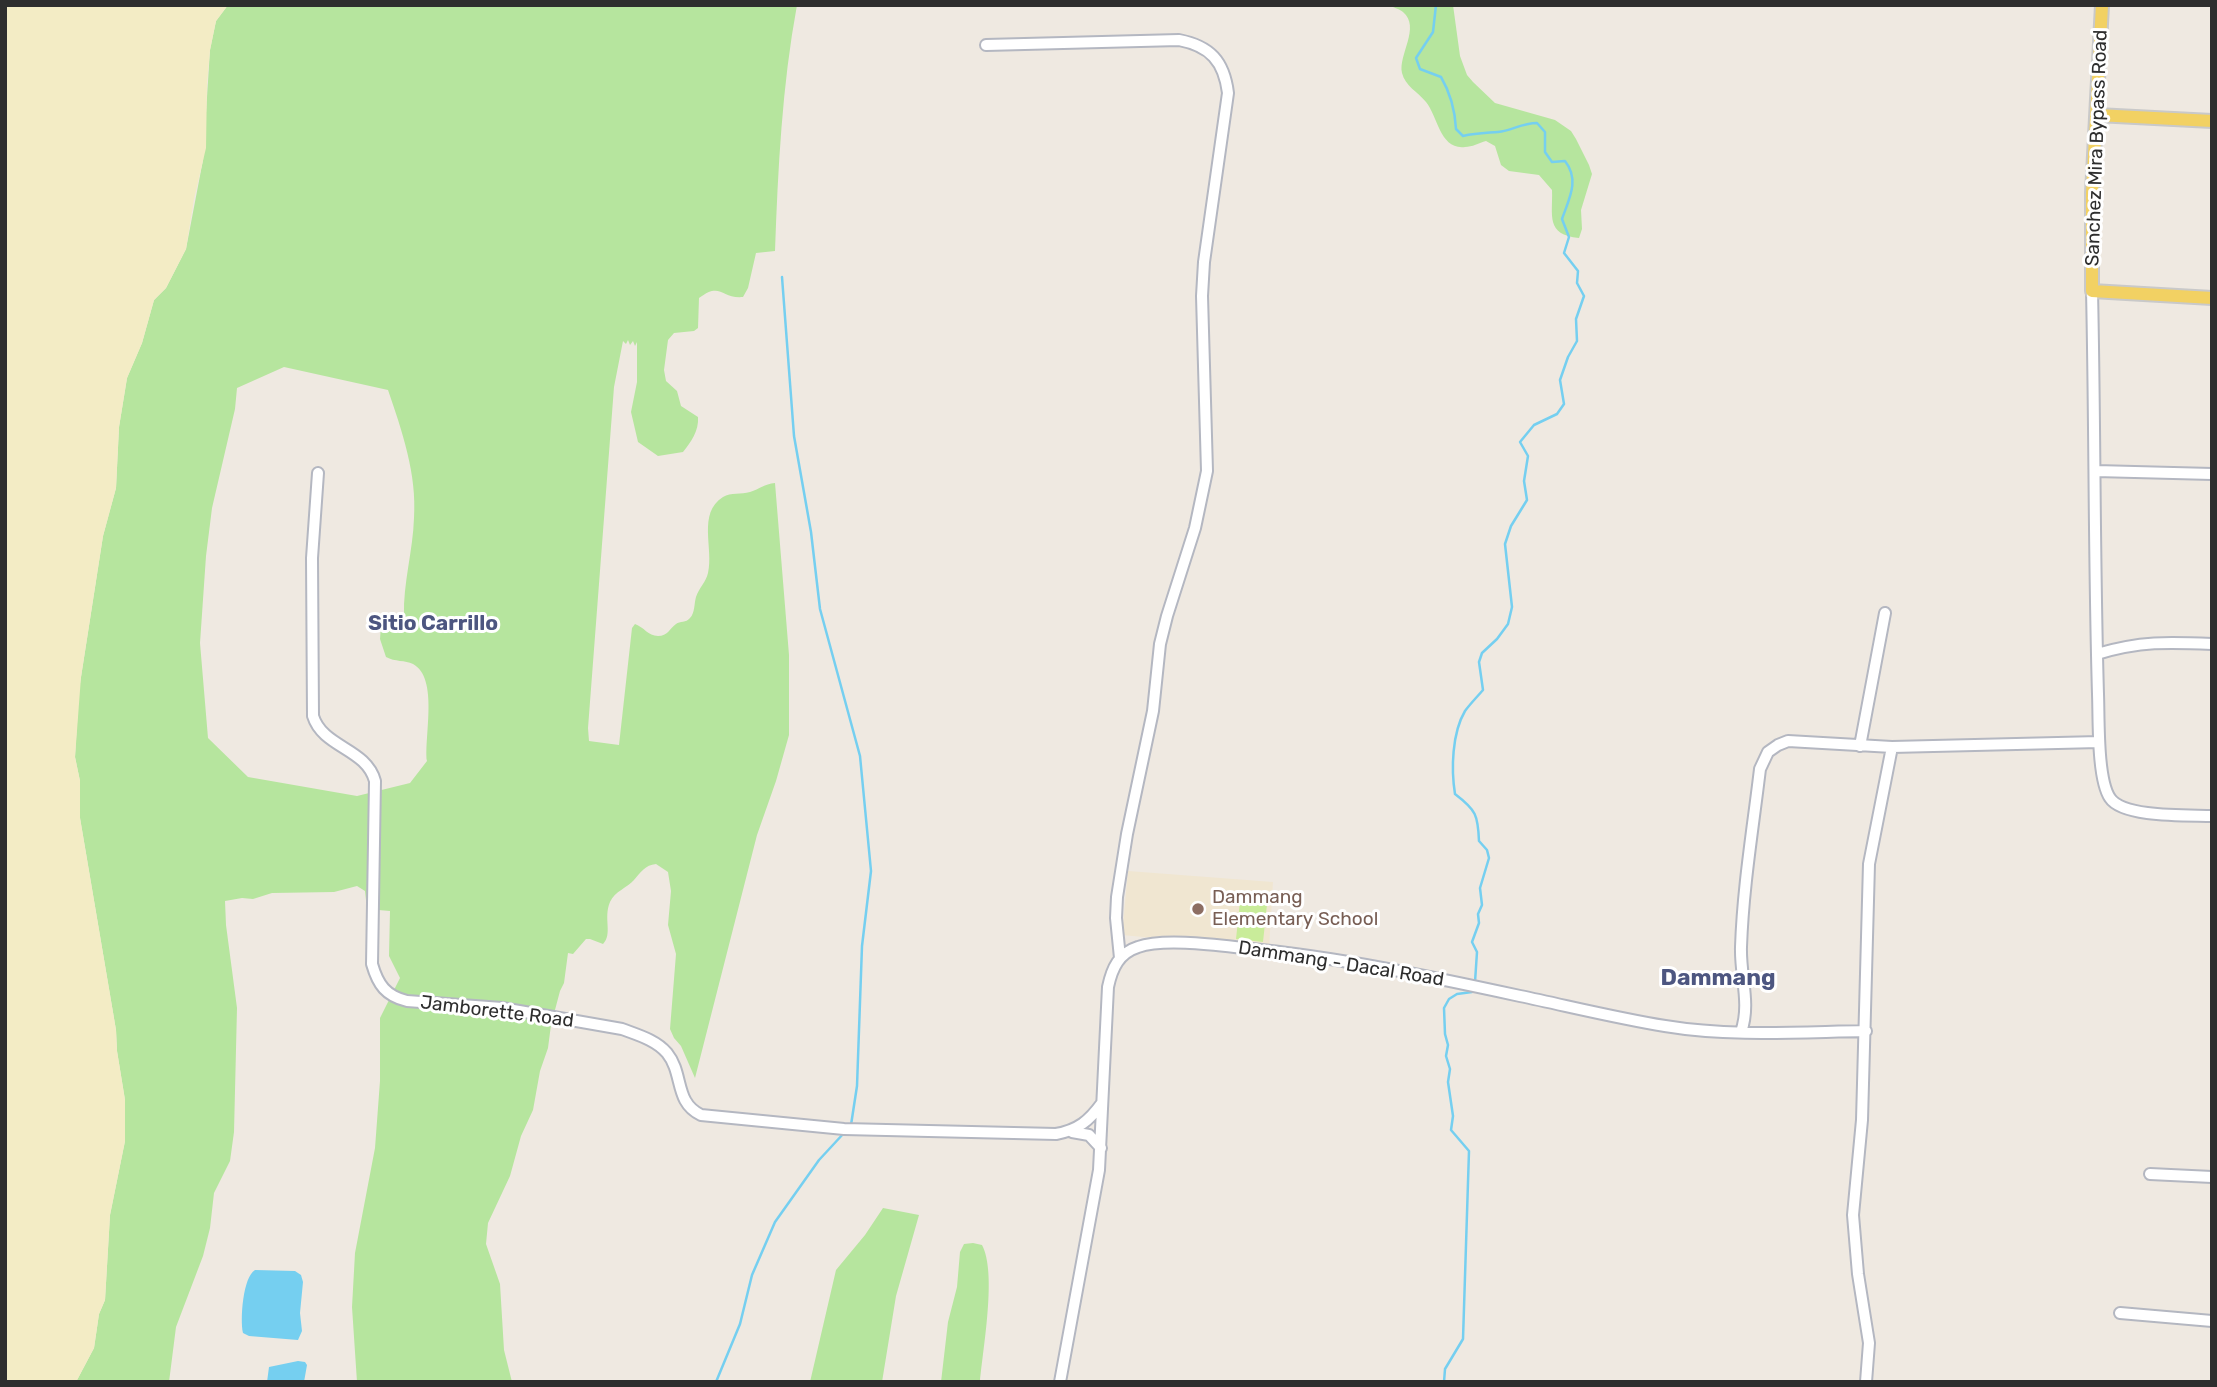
<!DOCTYPE html>
<style>
body{margin:0}
#map{position:relative;width:2217px;height:1387px;overflow:hidden;background:#efe9e1;font-family:Rubik,sans-serif}
canvas{display:block}
.frame{position:absolute;inset:0;border:7px solid #2e2e2e;pointer-events:none}
</style>
<div id="map">
<canvas width="2217" height="1387"></canvas>
<div class="frame"></div>
</div>
<script>
const ctx = document.querySelector('canvas').getContext('2d');
ctx.lineJoin = 'round';
function paint(path, color) {
  ctx.fillStyle = color;
  ctx.fill(path, 'evenodd');
}
function strokePath(path, color, width, dash) {
  ctx.strokeStyle = color;
  ctx.lineWidth = width;
  ctx.lineCap = dash ? 'butt' : 'round';
  ctx.setLineDash(dash || []);
  ctx.stroke(path);
}
function label(font, color, halo, rows, align = 'center') {
  ctx.font = font + ' Rubik,sans-serif';
  ctx.lineWidth = 6;
  ctx.setLineDash([]);
  ctx.textBaseline = 'middle';
  ctx.strokeStyle = halo;
  ctx.fillStyle = color;
  for (const [text, x, y, turn = 0] of rows) {
    ctx.save();
    ctx.translate(x, y);
    ctx.rotate((+turn || 0) * Math.PI / 180);
    ctx.textAlign = isNaN(turn) ? turn : align;
    if (halo) ctx.strokeText(text, 0, 0);
    ctx.fillText(text, 0, 0);
    ctx.restore();
  }
}
paint(new Path2D(`
 M1128,871L1273,882L1269,949L1122,935Z`), '#f0e6d1');
paint(new Path2D(`
 M228,5H797C782,86 778,169 775,251L756,253L748,288L743,297C721,299 721,281 699,298L698,328L694,331L674,333L668,340L664,370L666,381L677,391L681,406L698,417C699,431 691,442 683,452L658,456L638,442L631,412L637,382V342L635,346L633,341L630,345L628,340L626,344L623,341L614,387L588,728L589,741L619,745L632,628L635,624C644,627 648,636 658,636C668,636 669,629 676,624C680,621 686,623 690,618C695,613 694,604 696,597C699,588 706,582 708,573C714,549 697,513 723,497C731,492 741,495 750,492C760,489 764,484 775,483L789,655V735L776,781L757,835L695,1078L681,1046L674,1038L670,1029L676,954L668,925L671,891L668,872L656,864C645,865 641,872 634,880C627,888 615,891 610,902C603,918 613,934 603,944L590,939H586L573,954L568,953L564,983L560,991L551,1025L548,1048L540,1071L533,1110L521,1136L510,1176L488,1223L486,1244L500,1284L504,1350L512,1382H357L352,1307L355,1253L375,1148L380,1081V1018L400,978L389,956L390,911L367,909L365,891L357,886L334,892L272,893L253,899L242,898L225,901L226,925L237,1008L234,1132L230,1161L214,1193L210,1228L203,1256L176,1327L169,1382H76L94,1348L99,1314L105,1300L110,1215L125,1141V1100L117,1051L116,1030L80,818V781L75,757L79,690L103,536L116,488L119,427L127,378L142,343L154,300L166,288L186,249L203,160L210,50L216,21ZM284,367L388,390C402,431 417,474 414,518C413,551 403,583 404,616L399,621L381,626L380,639L386,657C395,662 405,660 413,664C439,678 424,737 427,761L410,783L357,796L248,777L208,738L200,643L206,556L212,508L235,409L237,388Z
 M1388,5H1453L1460,56L1467,75L1473,82L1495,103L1555,120L1571,131L1576,139L1589,165L1592,174L1581,210L1582,229L1579,238C1545,235 1553,215 1552,190L1539,175L1509,171L1501,165L1495,146L1486,141C1479,143 1472,147 1465,147C1440,150 1438,117 1426,102C1418,92 1405,86 1402,73C1398,55 1421,27 1403,12C1400,9 1392,7 1388,5Z
 M883,1208L919,1215L896,1296L882,1382H810L836,1270L865,1235Z
 M973,1243L982,1245C997,1273 983,1348 980,1382H941L948,1322L957,1287L960,1252L964,1244Z`), '#b6e59e');
paint(new Path2D(`
 M5,5H228L216,21L210,50L207,84L206,148L194,199L186,249L166,288L154,300L142,343L127,378L119,427L116,488L103,536L81,677L75,757L80,781V818L116,1030L117,1051L125,1100V1141L110,1215L105,1300L99,1314L94,1348L76,1382H5Z`), '#f3ecc5');
paint(new Path2D(`
 M1241,892L1268,895L1263,942L1236,939Z`), '#c9ec9a');
paint(new Path2D(`
 M255,1270L295,1271L301,1275L303,1282L300,1313L302,1331L298,1340L249,1336L243,1333C240,1319 243,1277 255,1270Z
 M298,1361L305,1362L307,1365L304,1382H267L269,1367Z`), '#75cff0');
strokePath(new Path2D(`
 M1436,5L1433,32L1416,58L1420,69L1441,77C1451,94 1455,110 1456,129L1463,136C1476,133 1486,133 1498,132C1512,131 1521,123 1537,123L1545,132V152L1552,162L1565,161C1580,180 1569,199 1562,219L1569,237L1564,253L1578,271L1577,283L1584,296L1576,319L1577,341L1568,357L1560,380L1564,404L1557,414L1534,425L1520,442L1528,456L1524,481L1527,500L1511,526L1505,544L1512,607L1508,624L1497,639L1482,653L1479,662L1483,690C1477,697 1470,704 1465,711C1452,733 1451,769 1455,794C1476,810 1478,815 1479,841L1487,850L1489,858L1480,888L1482,905L1478,914L1479,923L1472,942L1477,952L1475,982
 M782,277L794,436L811,532L820,609L860,756L871,871L862,946L857,1086L851,1125
 M716,1382L740,1324L752,1275L775,1222L819,1160L844,1133
 M1444,1382L1445,1369L1463,1339L1469,1151L1451,1130L1453,1116L1448,1082L1450,1069L1446,1056L1448,1045L1445,1034L1444,1008L1449,999L1457,994L1472,992L1473,989`), '#75cff0', 2.5);
const minor = new Path2D(`
 M986,45L1179,40C1210,46 1224,61 1228,93L1204,262L1202,296L1207,471L1195,528L1167,616L1160,644L1153,711L1127,834L1117,897L1116,918L1120,958
 M2092,291C2095,425 2094,559 2098,694C2099,718 2097,779 2110,798C2123,818 2189,815 2212,816
 M2096,471L2212,474
 M318,473L312,558L313,716C323,748 366,748 375,781L372,964C378,985 386,996 407,1001L502,1008L622,1029C638,1035 656,1040 667,1053C684,1074 674,1102 701,1115L844,1129L1056,1134C1078,1130 1089,1121 1102,1103
 M2097,654C2140,641 2168,642 2212,644
 M1860,746L1885,613
 M1741,1032C1751,1004 1740,976 1741,947C1743,887 1753,828 1760,769L1768,752L1778,745L1788,741L1892,747L2099,742
 M1072,1132L1089,1135L1101,1148
 M2150,1174L2212,1177
 M2120,1313L2212,1321
 M1060,1382L1099,1170L1108,987C1112,968 1119,953 1138,947C1163,938 1216,945 1243,948C1337,957 1428,976 1520,996C1568,1006 1616,1018 1665,1026C1731,1037 1799,1032 1866,1031
 M1866,1382L1869,1343L1858,1274L1853,1215L1862,1120L1869,864L1892,747`);
const major = new Path2D(`
 M2102,5L2092,193V291L2212,298
 M2097,115L2212,121`);
strokePath(minor, '#b4b7c1', 14);
strokePath(major, '#c9c9c9', 16);
strokePath(minor, '#fff', 10);
strokePath(major, '#f2d163', 12);
for (const [x, y, r, color] of [
 [1198,909,7,"#8d6e63"]
]) {
  const dot = new Path2D();
  dot.arc(x, y, r, 0, 2 * Math.PI);
  ctx.fillStyle = color;
  ctx.fill(dot);
  strokePath(dot, '#fff', 2.5);
}
label('19px', '#2e2e2e', '#fff', [
 ["Sanchez Mira Bypass Road",2097,148,-88],
 ["Dammang - Dacal Road",1341,964,9],
 ["Jamborette Road",497,1012,7]
]);
label('19px', '#785e54', '#fff', [
 ["Dammang",1212,898],
 ["Elementary School",1212,920]
], 'left');
label('bold 21px', '#4d5680', '#fff', [
 ["Sitio Carrillo",433,624]
]);
label('bold 23px', '#4d5680', '#fff', [
 ["Dammang",1718,978]
]);
</script>
